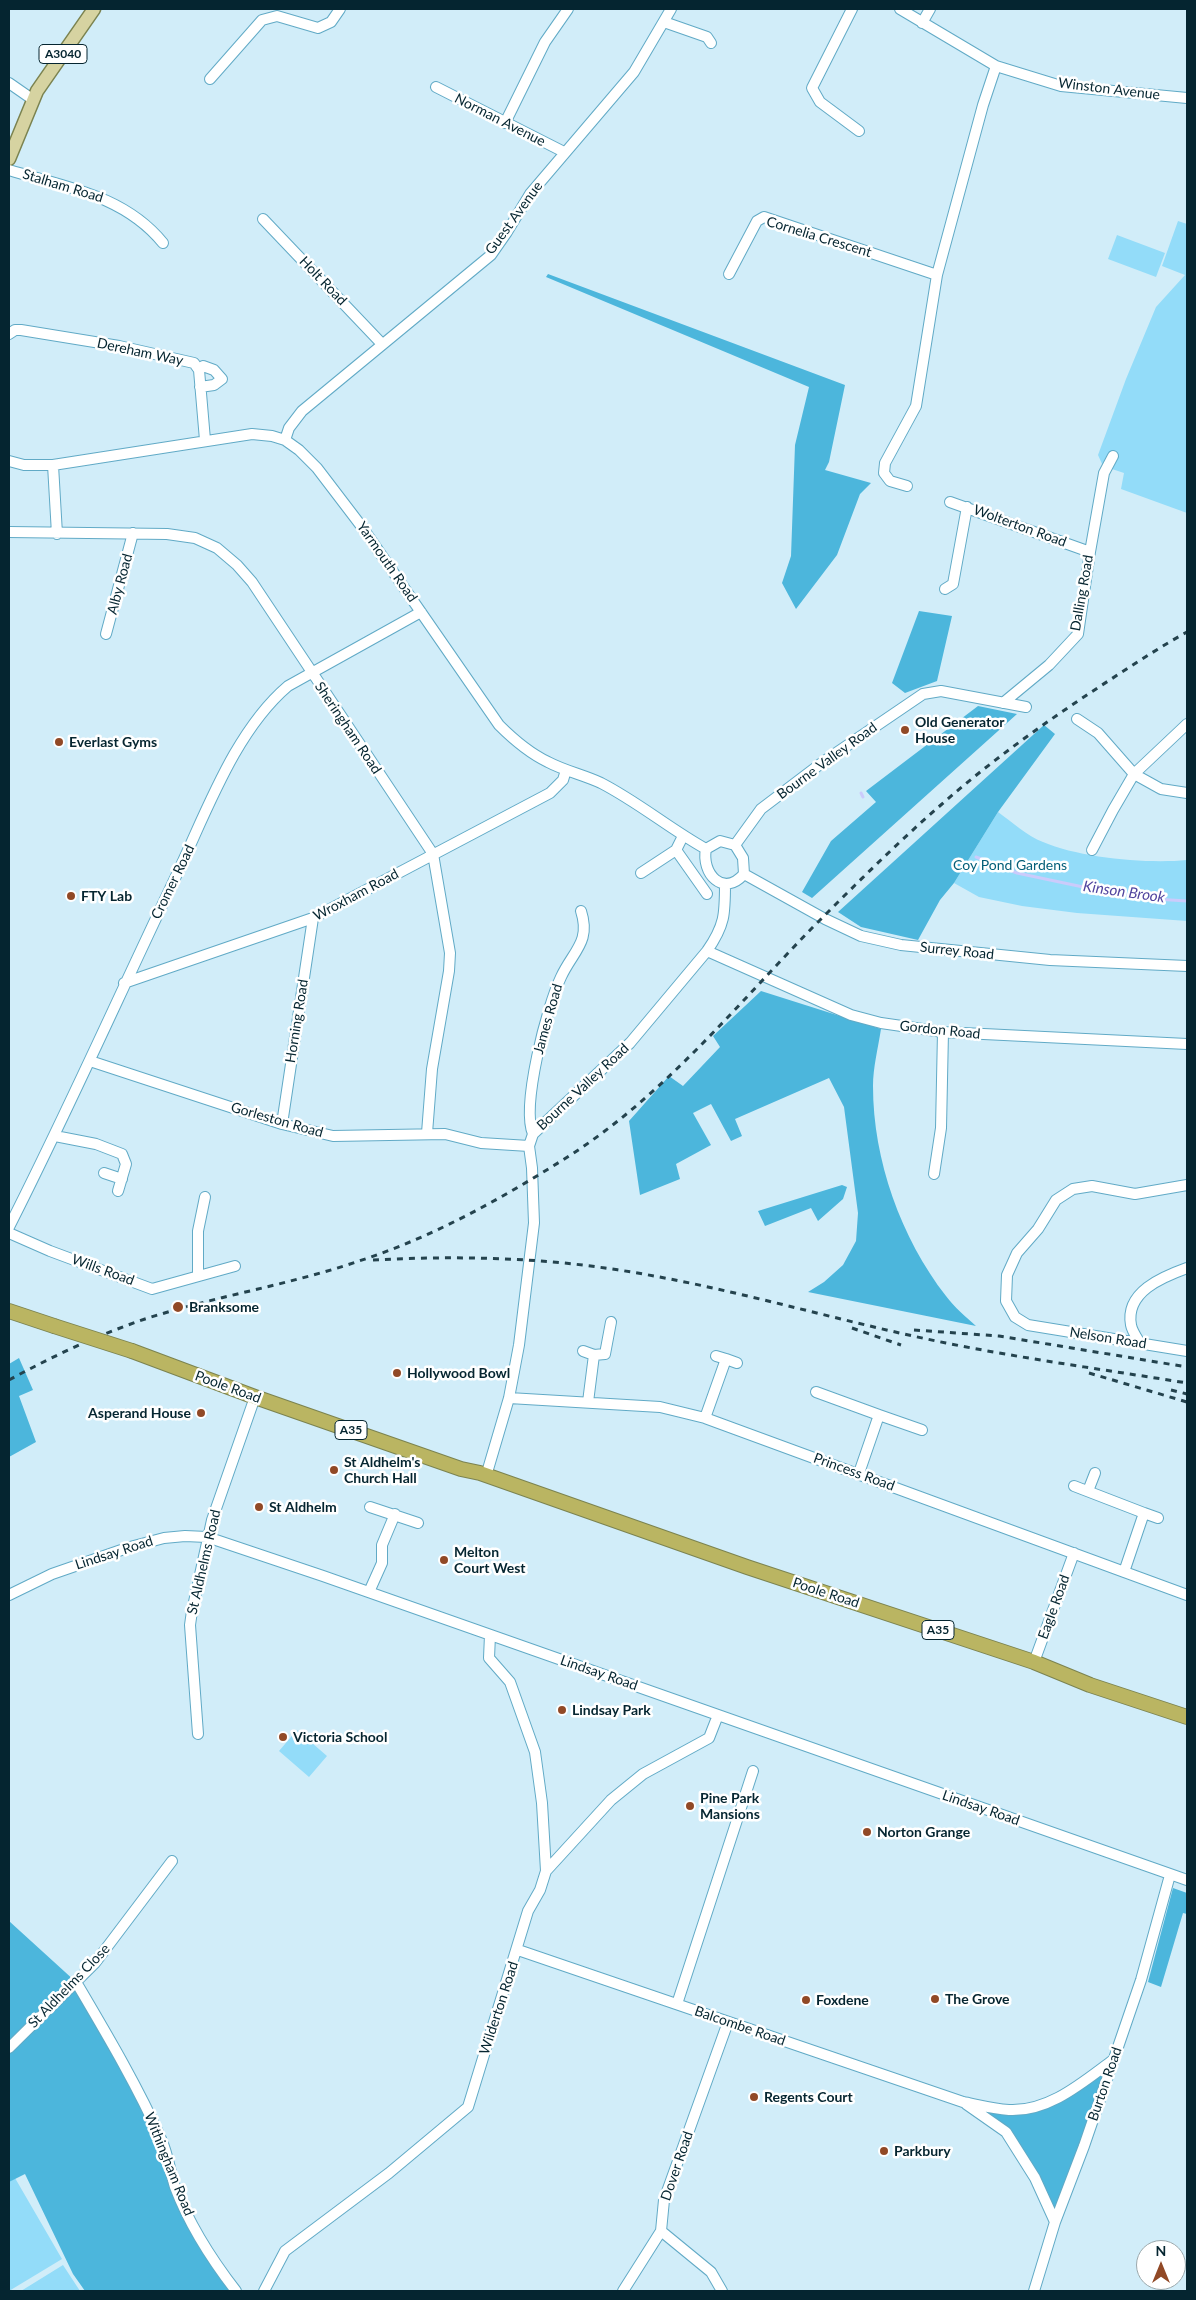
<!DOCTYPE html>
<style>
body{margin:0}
#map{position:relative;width:1196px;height:2300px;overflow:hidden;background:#d1edf9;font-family:Lato,sans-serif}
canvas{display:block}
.frame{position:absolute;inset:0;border:10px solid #052530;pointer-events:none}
.north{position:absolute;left:1136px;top:2240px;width:50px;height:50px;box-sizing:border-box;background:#fff;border:1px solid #9ba8ac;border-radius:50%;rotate:0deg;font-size:14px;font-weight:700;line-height:20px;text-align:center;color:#052530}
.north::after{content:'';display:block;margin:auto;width:18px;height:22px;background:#914926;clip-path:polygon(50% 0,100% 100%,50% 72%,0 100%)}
</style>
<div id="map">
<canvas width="1196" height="2300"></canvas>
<div class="frame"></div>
<div class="north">N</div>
</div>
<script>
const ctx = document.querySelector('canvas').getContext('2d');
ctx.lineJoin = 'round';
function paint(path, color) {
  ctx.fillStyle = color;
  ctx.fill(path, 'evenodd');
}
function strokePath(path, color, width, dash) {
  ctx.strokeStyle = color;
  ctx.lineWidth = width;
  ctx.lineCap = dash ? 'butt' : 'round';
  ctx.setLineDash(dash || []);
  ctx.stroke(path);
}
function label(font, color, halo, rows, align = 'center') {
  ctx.font = font + ' Lato,sans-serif';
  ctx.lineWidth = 5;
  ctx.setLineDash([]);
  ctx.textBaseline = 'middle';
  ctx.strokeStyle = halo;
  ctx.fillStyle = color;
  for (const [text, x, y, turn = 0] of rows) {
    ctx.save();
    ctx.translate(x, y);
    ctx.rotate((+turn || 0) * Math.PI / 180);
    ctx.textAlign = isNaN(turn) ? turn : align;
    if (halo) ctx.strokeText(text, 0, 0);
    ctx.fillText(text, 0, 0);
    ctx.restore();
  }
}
paint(new Path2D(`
 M1178,221L1187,224V513L1121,489L1124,473L1103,466L1098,455L1126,379L1156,307L1185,275L1162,266Z
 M1117,235L1165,253L1156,277L1108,259Z
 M998,812C1012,822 1027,836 1043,842C1080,858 1148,864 1187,860V921L1077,913L1022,906L979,897L954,883Z
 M297,1730L327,1756L309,1777L279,1751Z
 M15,2178L62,2259L9,2291V2182Z
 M63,2265L80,2291H21Z`), '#93dcf9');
paint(new Path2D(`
 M548,274L845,385L829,462L825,470L871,483L860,494L837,555L796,609L782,583L791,556L795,445L809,387L546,277Z
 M919,611L952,616L937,681L905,693L892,683Z
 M978,706L1017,714L812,898L802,892L831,841L876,802L866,791Z
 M1044,725L1055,734L998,812L954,883L940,900L918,940L861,927L838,912Z
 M761,991L881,1029C878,1048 873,1068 873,1086C873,1160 901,1238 946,1296C954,1307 966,1317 976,1326L808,1292L824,1282L843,1265L856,1241L858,1213L844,1107L829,1078L735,1119L742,1136L731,1141L711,1104L693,1113L711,1145L676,1164L680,1179L640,1195L629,1121L669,1076L683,1086L720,1047L713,1036Z
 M842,1185L847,1187L843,1199L818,1221L811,1208L765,1226L758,1211Z
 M19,1358L33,1390L19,1396L36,1442L9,1457V1364Z
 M1173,1888L1187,1893V1914L1183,1913L1161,1987L1148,1982Z
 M9,1921L76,1982L148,2112L176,2187L236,2291H85L73,2274L25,2174L9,2182Z
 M1113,2060L1055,2222L1006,2132L966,2103L1011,2110L1046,2105Z`), '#4cb6dc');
strokePath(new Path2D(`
 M861,793L863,797
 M976,857L1017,873L1102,891L1155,899L1187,901`), '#cbcbfb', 3);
const minor = new Path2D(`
 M852,9L812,88L820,102L859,131
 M900,9L996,66L1061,86L1187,98
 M664,22L707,37L711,43
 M922,23L930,9
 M210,79L262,20L277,16L318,28L331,22L340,9
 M9,83L32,99
 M436,87L564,152
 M505,123L545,42L568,9
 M9,170C65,187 124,195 163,243
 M263,219L382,344
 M729,274L757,221L764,217L937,275
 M9,334L15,330H21L119,346L194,363L199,370L205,440
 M199,370L203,366L214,370L222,379L214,385L200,387
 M285,440L289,428L302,411L491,255L507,232L530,194L634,72L671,9
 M9,461L24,465H53L252,434L272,436L285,440L299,450L317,468L362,527L499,725C514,740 529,753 548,762C565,771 584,775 601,783C638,802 670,829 706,849
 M53,465L57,534
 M907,486L890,481L884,473L885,463L916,406L937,275L983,105L996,66
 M950,502L1090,552
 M9,532L167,534L195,538L217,548L237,565L252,582L433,854L450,953L449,971L432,1069L427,1133
 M945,589L953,584L967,507
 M106,634L133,533
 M1003,703L1049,665L1078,634L1090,552L1104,473L1113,456
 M1077,719L1098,733L1134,774L1161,789L1187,793
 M720,841L735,845L743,858L744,874C723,898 701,873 706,849Z
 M735,845L761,809L823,762L923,694L941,691L1026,707
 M676,850L707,894
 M1092,850L1113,810L1134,774L1187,724
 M641,873L676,850L683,836
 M744,874L825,919L861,936L901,945L1050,960L1187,966
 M707,951L851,1015L881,1023L943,1032L1187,1044
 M124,983L313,918L550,793L563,780L566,770
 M90,1061L282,1124L333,1136L445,1134L481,1143L529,1146
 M282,1124L313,918
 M533,1134C521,1106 547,1006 561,977C573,951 591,942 581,911
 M55,1136L96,1144L122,1154L126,1164L118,1191
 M104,1173L122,1179
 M934,1174L941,1128L943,1032
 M1187,1185L1135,1194L1092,1186L1073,1189L1056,1200L1038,1229L1017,1253L1007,1275L1006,1301L1015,1317L1028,1325L1187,1351
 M9,1227C68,1111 121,991 177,874C207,811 235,731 288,686L421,612
 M9,1233L50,1251L152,1289L235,1266
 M198,1276V1231L205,1197
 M1140,1343C1137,1338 1132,1331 1131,1325C1125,1292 1162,1277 1187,1268
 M583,1351L594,1355L605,1354L611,1322
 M726,1359L737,1363
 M816,1392L879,1415L859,1473
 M509,1398L660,1407L705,1418L1187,1595
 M588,1402L594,1355
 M879,1415L922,1430
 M705,1418L726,1359L716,1356
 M486,1476L509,1398L519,1345L534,1223L532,1168L529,1146L533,1134L630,1043L707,951C725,925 725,914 725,884
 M1074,1486L1144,1513L1124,1572
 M1088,1491L1095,1473
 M370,1507L418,1523
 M1144,1513L1158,1518
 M369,1592L382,1563V1545L395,1514
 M9,1595L52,1574L130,1547L164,1538L185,1536L207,1537L323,1576L1187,1880
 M490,1635L489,1658L510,1682L535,1752L542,1803L546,1871
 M1034,1662L1074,1553
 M198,1734L190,1625L192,1611L212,1520L255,1397
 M518,1950L963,2102C978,2105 994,2109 1009,2110C1049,2112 1083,2082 1113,2060
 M76,1982C106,2033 137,2085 161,2139C168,2154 170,2171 175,2187C189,2224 212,2260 236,2291
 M677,2004L753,1771
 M9,2048L95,1963L172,1861
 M966,2104L1006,2132L1035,2178L1055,2222
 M264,2291L285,2251L389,2173L468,2107L528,1911L540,1890L546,1871L611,1800L643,1774L709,1738L718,1715
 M623,2291L661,2231
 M722,2291L711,2272L661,2231L664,2200L728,2022
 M1034,2291L1055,2222L1084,2146L1141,1980L1170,1875`);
const major = new Path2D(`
 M9,159L37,91L94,9`);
const highway = new Path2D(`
 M9,1311L54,1326
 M132,1351L255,1397L461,1469L480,1473L747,1567L1034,1662L1090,1685L1187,1717`);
strokePath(minor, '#61aac6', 12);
strokePath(major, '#7b8350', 15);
strokePath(highway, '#7b8350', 16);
strokePath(minor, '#fff', 10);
strokePath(major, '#d6d3a1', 12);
strokePath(highway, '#bab562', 14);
strokePath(new Path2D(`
 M373,1260C450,1256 529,1257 605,1268C720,1284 832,1320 946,1343C1025,1359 1107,1370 1187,1383
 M852,1328L901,1345
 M914,1330L999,1336L1187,1367
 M1089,1373L1187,1402
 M9,1380C53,1356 98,1335 145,1319C216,1296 289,1285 359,1261C433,1237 503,1198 569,1156C663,1096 736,1006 813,927C855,885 897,843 942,804C992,760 1047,721 1102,685C1130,667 1158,648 1187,632
 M1171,1390L1187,1394`), '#24434e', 3, [6, 6]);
const highwayBridge = new Path2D(`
 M54,1326L132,1351`);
strokePath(highwayBridge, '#7b8350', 16, []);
strokePath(highwayBridge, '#bab562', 14);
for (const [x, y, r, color] of [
 [905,730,5,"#914926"],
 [59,742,5,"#914926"],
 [71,896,5,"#914926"],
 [178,1307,6,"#914926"],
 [397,1373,5,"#914926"],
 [201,1413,5,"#914926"],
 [334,1470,5,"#914926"],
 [259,1507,5,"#914926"],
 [444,1560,5,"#914926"],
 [562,1710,5,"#914926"],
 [283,1737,5,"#914926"],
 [690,1806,5,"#914926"],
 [867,1832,5,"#914926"],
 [935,1999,5,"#914926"],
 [806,2000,5,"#914926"],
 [754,2097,5,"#914926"],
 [884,2151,5,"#914926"]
]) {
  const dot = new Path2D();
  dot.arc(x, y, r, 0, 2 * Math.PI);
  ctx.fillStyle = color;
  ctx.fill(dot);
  strokePath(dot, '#fff', 2);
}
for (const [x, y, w] of [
 [63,54,48],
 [351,1430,32],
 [938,1630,32]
]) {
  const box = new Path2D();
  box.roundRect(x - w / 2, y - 9.5, w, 19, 4);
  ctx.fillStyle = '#fff';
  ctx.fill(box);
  strokePath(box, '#052530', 1);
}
label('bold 12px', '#052530', null, [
 ["A3040",63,54],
 ["A35",351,1430],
 ["A35",938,1630]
]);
label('14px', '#052530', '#fff', [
 ["Winston Avenue",1109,89,7],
 ["Norman Avenue",500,120,27],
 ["Stalham Road",63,186,17],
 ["Guest Avenue",514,218,-54],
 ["Cornelia Crescent",819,237,17],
 ["Holt Road",323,281,46],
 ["Dereham Way",140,352,12],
 ["Wolterton Road",1020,526,20],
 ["Yarmouth Road",387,562,55],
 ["Alby Road",120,584,-75],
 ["Dalling Road",1082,593,-80],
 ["Sheringham Road",348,728,56],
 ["Bourne Valley Road",827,761,-36],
 ["Cromer Road",173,882,-64],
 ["Wroxham Road",356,895,-28],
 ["Surrey Road",957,951,6],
 ["James Road",548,1019,-74],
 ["Horning Road",297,1021,-81],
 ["Gordon Road",940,1030,6],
 ["Bourne Valley Road",583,1087,-43],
 ["Gorleston Road",277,1120,16],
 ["Wills Road",103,1270,20],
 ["Nelson Road",1108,1338,9],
 ["Poole Road",228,1387,20],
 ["Princess Road",854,1472,20],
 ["Lindsay Road",114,1553,-18],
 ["St Aldhelms Road",204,1562,-77],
 ["Poole Road",826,1593,18],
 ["Eagle Road",1054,1607,-70],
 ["Lindsay Road",599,1673,19],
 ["Lindsay Road",981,1808,19],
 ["St Aldhelms Close",69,1986,-46],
 ["Wilderton Road",499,2008,-72],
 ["Balcombe Road",740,2026,19],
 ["Burton Road",1105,2084,-71],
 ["Withingham Road",169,2164,68],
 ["Dover Road",677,2166,-71]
]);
label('bold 14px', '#052530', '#fff', [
 ["Old Generator",915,722],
 ["House",915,738],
 ["Everlast Gyms",69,742],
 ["FTY Lab",81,896],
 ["Branksome",189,1307],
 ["Hollywood Bowl",407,1373],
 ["Asperand House",191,1413,"right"],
 ["St Aldhelm's",344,1462],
 ["Church Hall",344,1478],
 ["St Aldhelm",269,1507],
 ["Melton",454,1552],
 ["Court West",454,1568],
 ["Lindsay Park",572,1710],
 ["Victoria School",293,1737],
 ["Pine Park",700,1798],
 ["Mansions",700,1814],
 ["Norton Grange",877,1832],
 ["The Grove",945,1999],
 ["Foxdene",816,2000],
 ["Regents Court",764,2097],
 ["Parkbury",894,2151]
], 'left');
label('14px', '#035e78', '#fff', [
 ["Coy Pond Gardens",1010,865]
]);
label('italic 15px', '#50449e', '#fff', [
 ["Kinson Brook",1124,892,8]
]);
</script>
